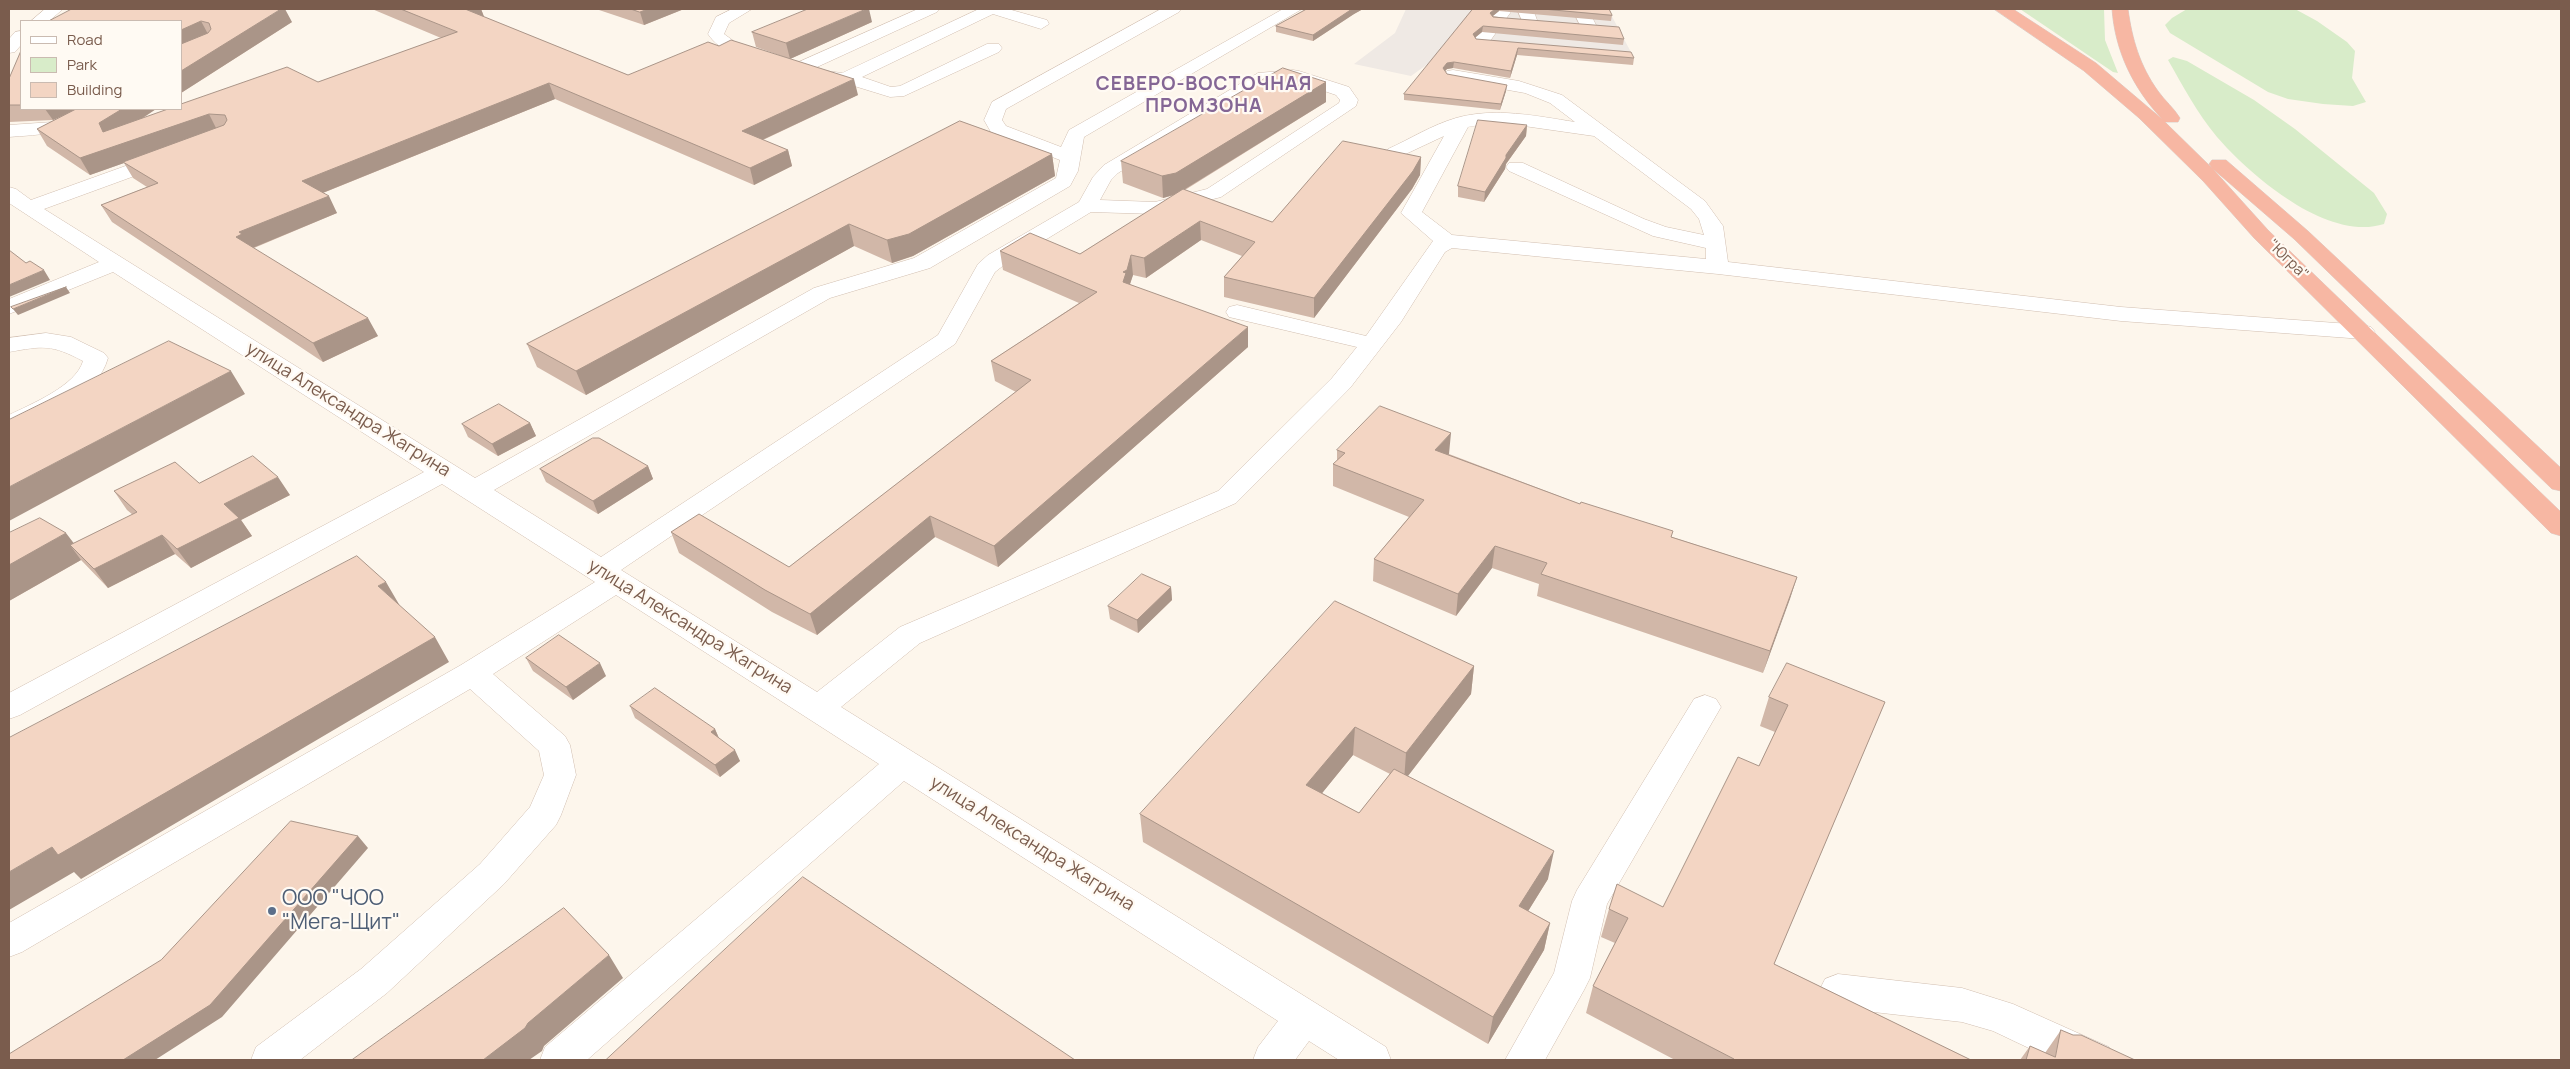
<!DOCTYPE html>
<meta charset="utf-8">
<style>
body{margin:0}
#map{position:relative;width:2570px;height:1069px;overflow:hidden;background:#fdf6ec;font-family:Manrope,sans-serif}
canvas{display:block}
.frame{position:absolute;inset:0;border:10px solid #7a5c4d;pointer-events:none}
.legend{position:absolute;left:20px;top:20px;width:162px;height:90px;box-sizing:border-box;background:#fffaf3;border:1px solid #cabbb1;margin:0;padding:6px 9px;list-style:none;font-size:15px;color:#7a5c4d}
.legend li{display:flex;align-items:center;gap:10px;height:25px}
.legend b{width:25px;border:1px solid #cabbb1}
</style>
<div id="map">
<canvas width="2570" height="1069"></canvas>
<div class="frame"></div>
<ul class="legend">
<li><b style="height:6px;background:#fff"></b>Road</li>
<li><b style="height:14px;background:#d8ecc9"></b>Park</li>
<li><b style="height:14px;background:#f3d5c3"></b>Building</li>
</ul>
</div>
<script>
const ctx = document.querySelector('canvas').getContext('2d');
ctx.lineJoin = 'round';
function paint(path, color) {
  ctx.fillStyle = color;
  ctx.fill(path, 'evenodd');
}
function strokePath(path, color, width, dash) {
  ctx.strokeStyle = color;
  ctx.lineWidth = width;
  ctx.lineCap = dash ? 'butt' : 'round';
  ctx.setLineDash(dash || []);
  ctx.stroke(path);
}
function label(font, color, halo, rows, align = 'center') {
  ctx.font = font + ' Manrope,sans-serif';
  ctx.lineWidth = 4.5;
  ctx.setLineDash([]);
  ctx.textBaseline = 'middle';
  ctx.strokeStyle = halo;
  ctx.fillStyle = color;
  for (const [text, x, y, turn = 0] of rows) {
    ctx.save();
    ctx.translate(x, y);
    ctx.rotate((+turn || 0) * Math.PI / 180);
    ctx.textAlign = isNaN(turn) ? turn : align;
    if (halo) ctx.strokeText(text, 0, 0);
    ctx.fillText(text, 0, 0);
    ctx.restore();
  }
}
paint(new Path2D(`
 M1406,9H1608L1633,56L1629,64L1487,52L1443,53L1411,76L1354,64L1395,33Z`), '#efe9e4');
paint(new Path2D(`
 M2020,9H2104L2105,40L2118,73L2113,72Z
 M2187,9H2295L2317,21L2347,42L2355,51L2352,78L2366,102L2353,106L2323,104L2288,99L2268,92L2170,33L2165,25L2172,18Z
 M2173,57L2187,61L2254,100L2295,129L2374,193L2387,214L2384,224C2328,242 2252,177 2217,137C2197,113 2183,86 2168,60Z`), '#d8ecc9');
const minor = new Path2D(`
 M45,9H63L49,21H31Z
 M732,9H752L729,23L724,34L735,42L765,52L768,56L765,60L759,61C739,56 720,52 708,34L716,17Z
 M918,9H939L937,12L804,73H792L789,69L792,65Z
 M979,9H1008L1047,20L1049,24L1041,29L993,14L862,77L891,87L900,86L987,44H999L1002,48L999,52L904,96L890,97L851,85L813,79L810,75L813,71L819,70L842,73Z
 M1161,9H1181L1179,12L1006,109L1002,120L1006,126L1061,147L1069,130L1283,9H1302L1084,137L1078,171L1070,186L930,268L830,298L494,490L601,557L938,335L978,264L988,255L1079,202L1093,177L1104,165L1258,73L1293,70L1299,71L1349,87L1358,100L1356,106L1221,197L1155,214L1091,212L1004,265L995,272L955,344L621,570L817,692L900,627L1218,491L1332,378L1357,347L1229,317L1226,312L1229,307L1237,305L1366,336L1433,241L1401,213L1444,136L1395,159L1388,157L1385,153L1388,149C1410,139 1432,125 1456,118C1495,107 1536,116 1575,122L1550,103L1525,93L1447,79L1444,75L1447,71L1453,70L1519,81L1562,95L1705,201L1723,226L1728,262L2121,307L2363,325L2371,327L2375,332L2371,337L2363,339L2121,321L1718,274L1452,248L1445,252L1401,322L1350,388L1236,503L920,643L841,707L1386,1047L1391,1060H1339L1309,1041L1295,1060H1253L1258,1047L1278,1021L904,781L587,1060H540L545,1047L879,764L616,595L493,674L565,736L570,745L576,775L561,815L556,825L504,884L387,993L300,1060H251L256,1047L361,969L480,864L530,807L544,775L539,751L470,689L22,952L9,957V923L461,665L595,582L442,484L20,715L9,719V693L424,472L113,272L9,314V299L99,262L9,203V187L16,189L31,200L156,155H170L173,159L170,163L44,209L475,478L814,288L914,258L1056,178L1060,160L992,134L984,120L992,102ZM1292,80L1336,95L1340,100L1339,103L1207,189L1155,202L1100,200L1111,180L1118,173L1268,82ZM1486,124L1517,125L1594,136L1691,209L1699,219L1704,235L1666,227L1644,219L1523,163H1509L1506,167L1509,171L1653,236L1706,248V259L1452,235L1422,212L1468,127Z
 M1497,9H1513L1480,55H1468L1465,51Z
 M1517,9H1533L1537,20L1535,23H1523Z
 M1572,9H1588L1596,25L1594,29H1582Z
 M21,31V45L15,52L9,53V39L15,32Z
 M82,109H104C87,133 35,135 9,137V125L53,122Z
 M46,333L71,337L104,353L108,358C97,397 50,413 18,430L9,433V415C31,404 76,386 83,361C51,344 43,346 9,352V338Z
 M1705,695L1716,699L1721,707L1607,904L1590,978L1584,990L1545,1060H1505L1554,973L1572,901L1577,890L1694,699Z
 M1838,974L1962,988L2013,1004L2109,1047L2114,1060H2054L1993,1031L1962,1022L1838,1008L1825,1003L1819,991L1825,979Z`);
const highway = new Path2D(`
 M1994,9H2013L2096,63L2162,119C2133,88 2115,51 2112,9H2128C2132,39 2140,66 2158,91C2165,101 2174,108 2180,118L2178,122H2165L2212,168L2209,164L2212,160H2226L2308,231L2561,468V491L2552,489L2294,239L2213,169L2268,230L2561,512V536L2551,533L2254,238L2203,181L2139,118L2084,71Z`);
strokePath(minor, '#d1beb0', 1);
strokePath(highway, '#dad1cd', 1);
paint(minor, '#fff');
paint(highway, '#f7b7a3');
paint(new Path2D(`
 M72,9L292,22L181,93Z
 M372,9H481L484,17L628,75L858,95L763,140L788,150L792,166L754,185L555,99L323,193L337,213L254,248L378,336L323,362L112,222L101,205L147,187L133,178L124,163L90,175L47,146L37,129L62,116L53,120L9,122V79L21,51V109H156L143,118L318,82L441,38Z
 M596,9H684L644,25Z
 M1307,9H1363L1354,14L1313,41L1276,32V26Z
 M1473,9H1609L1612,15L1611,21L1499,11L1493,16L1624,39L1623,45L1482,32L1476,37V39L1634,58L1633,65L1517,55L1510,78L1453,68L1447,69L1445,71L1447,74L1506,91L1500,110L1404,100V94Z
 M872,22L790,59L756,47L752,32Z
 M1326,82V102L1185,190L1272,222L1421,157L1420,175L1412,189L1314,318L1224,297V277L1242,256L1201,240L1146,278L1133,275L1130,284L1248,347L998,567L935,537L817,635L772,612L679,553L671,532L789,567L1016,392L995,381L991,361L1079,303L1003,270L1000,251L1080,254L1174,195L1163,198L1123,183L1121,161Z
 M960,121L1052,154L1055,176L913,256L892,263L854,246L586,395L537,367L527,344Z
 M1527,125L1526,136L1506,164L1505,169L1484,202L1458,197V186Z
 M530,423L536,436L498,456L468,437L462,424Z
 M1337,450L1449,454L1580,504L1672,537L1797,577L1763,673L1537,596L1539,584L1492,568L1456,616L1373,581L1374,559L1409,517L1333,486V464L1337,461Z
 M648,466L653,479L598,514L546,482L540,469Z
 M199,483L290,495L241,520L252,536L191,568L175,554L108,588L81,560L9,601V533L74,543L133,515L127,510L114,491Z
 M1171,587L1172,600L1138,633L1110,619L1108,606Z
 M526,658L606,676L573,700L533,671Z
 M1474,666L1471,694L1408,776L1548,879L1528,911L1550,923L1544,950L1488,1044L1143,842L1140,814ZM1353,755L1390,774L1359,813L1322,793Z
 M1769,697L1885,702L1774,964L1971,1060H1675L1586,1013L1593,986L1615,943L1601,937L1609,909L1663,907L1759,766L1775,732L1760,726Z
 M630,706L715,729L719,738L740,761L720,777L635,718Z
 M2061,1030L2073,1035L2135,1060H2020L2030,1046L2045,1053Z`), '#d1b7a8');
paint(new Path2D(`
 M281,9H285L292,22L181,93V71Z
 M465,9H481L485,19Z
 M648,9H684L644,25L640,12Z
 M866,9H869L872,22L790,59L786,43Z
 M1352,9H1363L1354,14L1313,41V35Z
 M1495,9H1499V11L1489,19L1490,13Z
 M201,21L209,36L181,49V30Z
 M1483,26L1482,32L1472,40L1473,34Z
 M1518,48L1517,55L1510,78L1511,71Z
 M1454,62L1453,68L1447,69L1442,74L1443,68L1447,63Z
 M854,79L858,95L747,147L742,131Z
 M1326,82V102L1177,194L1163,198L1162,176Z
 M549,83L555,99L310,198L302,181Z
 M1507,85L1506,91L1500,110L1501,104Z
 M45,109H78L53,120Z
 M122,109H156L109,140L209,114L217,130L123,162L124,163L90,175L80,158L99,123Z
 M1527,125L1526,136L1506,164L1505,169L1484,202L1485,192L1506,155Z
 M788,150L792,166L754,185L750,168Z
 M1052,154L1055,176L913,256L892,263L887,240Z
 M1421,157L1420,175L1412,189L1314,318V298Z
 M329,196L337,213L250,249L236,237L239,232Z
 M1200,221L1201,240L1146,278L1144,258Z
 M849,224L854,246L586,395L576,371Z
 M1131,255L1133,275L1128,290L1123,282V272Z
 M44,270L50,280L9,297V285Z
 M66,287L70,293L18,315L13,309Z
 M368,318L378,336L323,362L313,343Z
 M1248,327V347L998,567L994,546Z
 M231,371L245,394L9,521V487Z
 M530,423L536,436L498,456L492,444Z
 M1451,433L1449,454L1433,471L1435,450Z
 M648,466L653,479L598,514L593,501Z
 M278,477L290,495L241,520L252,536L191,568L177,549L224,504Z
 M930,516L935,537L817,635L810,614Z
 M66,533L85,558L70,545L81,560L9,601V565Z
 M162,535L175,554L108,588L94,569Z
 M1495,546L1492,568L1456,616L1458,594Z
 M1797,577L1790,599L1763,673L1770,651Z
 M386,582L400,606L378,586Z
 M1171,587L1172,600L1138,633L1137,620Z
 M435,637L449,662L81,879L74,872L9,910V872L52,847Z
 M600,663L606,676L573,700L566,687Z
 M1474,666L1471,694L1404,781L1406,753Z
 M1355,727L1353,755L1306,813V785Z
 M715,729L720,741L711,732Z
 M735,750L740,761L720,777L715,765Z
 M358,836L368,848L222,1017L155,1060H123Z
 M1554,851L1548,879L1514,934L1519,906Z
 M1550,923L1544,950L1488,1044L1493,1017Z
 M609,955L623,978L544,1046L542,1051L529,1060H483Z`), '#aa9588');
const building = new Path2D(`
 M72,9H281L181,71V44L208,33L211,29L209,23L201,21L181,30V21H49Z
 M401,9H465L628,75L708,42L719,46L731,40L854,79L742,131L788,150L750,168L549,83L302,181L329,196L239,232L242,234L236,237L368,318L313,343L101,205L158,183L123,162L224,125L227,120L225,115L209,114L80,158L37,129L76,109H122L99,123L103,132L168,109H181V104L287,67L318,82L457,32Z
 M631,9H648L640,12Z
 M808,9H866L786,43L752,32Z
 M1307,9H1352L1313,35L1276,26Z
 M1473,9H1495L1490,13L1493,17L1619,27L1624,39L1483,26L1473,34L1476,39L1631,52L1634,58L1518,48L1511,71L1454,62L1447,63L1443,68L1447,74L1507,85L1501,104L1404,94Z
 M1543,9H1609L1612,15Z
 M21,51V105H9V79Z
 M1283,68L1326,82L1176,173L1162,176L1121,161Z
 M1478,120L1527,125L1506,155V158L1485,192L1458,186Z
 M960,121L1052,154L909,234L887,240L849,224L576,371L527,344Z
 M1343,141L1421,157L1413,171L1314,298L1224,277L1255,242L1200,221L1144,258L1131,255L1127,270L1123,272L1126,273L1123,282L1248,327L994,546L930,516L810,614L765,590L671,532L699,514L789,567L1031,380L991,361L1097,292L1000,251L1030,233L1080,254L1183,189L1272,222Z
 M9,250L26,263L30,261L44,270L9,285Z
 M66,287L13,309L11,307Z
 M169,341L231,371L9,487V420Z
 M499,404L530,423L492,444L462,424Z
 M1380,406L1451,433L1435,450L1580,504L1581,502L1673,531L1671,537L1797,577L1770,651L1541,574L1547,563L1495,546L1458,594L1374,559L1424,500L1333,464L1345,453L1337,450Z
 M593,438H599L648,466L593,501L540,469Z
 M253,456L278,477L224,504L239,518L177,549L162,535L94,569L70,545L137,512L114,491L175,462L199,483Z
 M40,518L66,533L9,565V533Z
 M357,556L386,582L378,586L435,637L58,855L52,847L9,872V738Z
 M1142,574L1171,587L1137,620L1108,606Z
 M1335,601L1474,666L1406,753L1355,727L1306,785L1359,813L1394,769L1554,851L1519,906L1550,923L1493,1017L1140,814Z
 M559,635L600,663L566,687L526,658Z
 M1787,663L1885,702L1774,964L1971,1060H1733L1734,1059L1593,986L1628,918L1609,909L1617,884L1663,907L1738,757L1759,766L1788,705L1769,697Z
 M655,688L715,729L711,732L735,750L715,765L630,706Z
 M291,821L358,836L210,1005L123,1060H9V1054L161,960Z
 M803,877L1075,1060H606Z
 M564,908L609,955L528,1023L525,1028L483,1060H352Z
 M2061,1030L2073,1035H2081L2135,1060H2026L2030,1046L2055,1057Z`);
paint(building, '#f3d5c3');
strokePath(building, '#aa9588', 1);
for (const [x, y, r, color] of [
 [272,911,5,"#5c6f8a"]
]) {
  const dot = new Path2D();
  dot.arc(x, y, r, 0, 2 * Math.PI);
  ctx.fillStyle = color;
  ctx.fill(dot);
  strokePath(dot, '#fffaf3', 2);
}
label('15px', '#7a5c4d', '#fffaf3', [
 ["\"Югра\"",2288,260,44]
]);
label('18px', '#7a5c4d', '#fffaf3', [
 ["улица Александра Жагрина",348,410,32],
 ["улица Александра Жагрина",690,627,32],
 ["улица Александра Жагрина",1032,844,32]
]);
ctx.letterSpacing = '1px';
label('bold 19px', '#846695', '#fffaf3', [
 ["СЕВЕРО-ВОСТОЧНАЯ",1204,85],
 ["ПРОМЗОНА",1204,107]
]);
ctx.letterSpacing = '0px';
label('21px', '#4e5e75', '#fffaf3', [
 ["ООО \"ЧОО",282,899],
 ["\"Мега-Щит\"",282,923]
], 'left');
</script>
